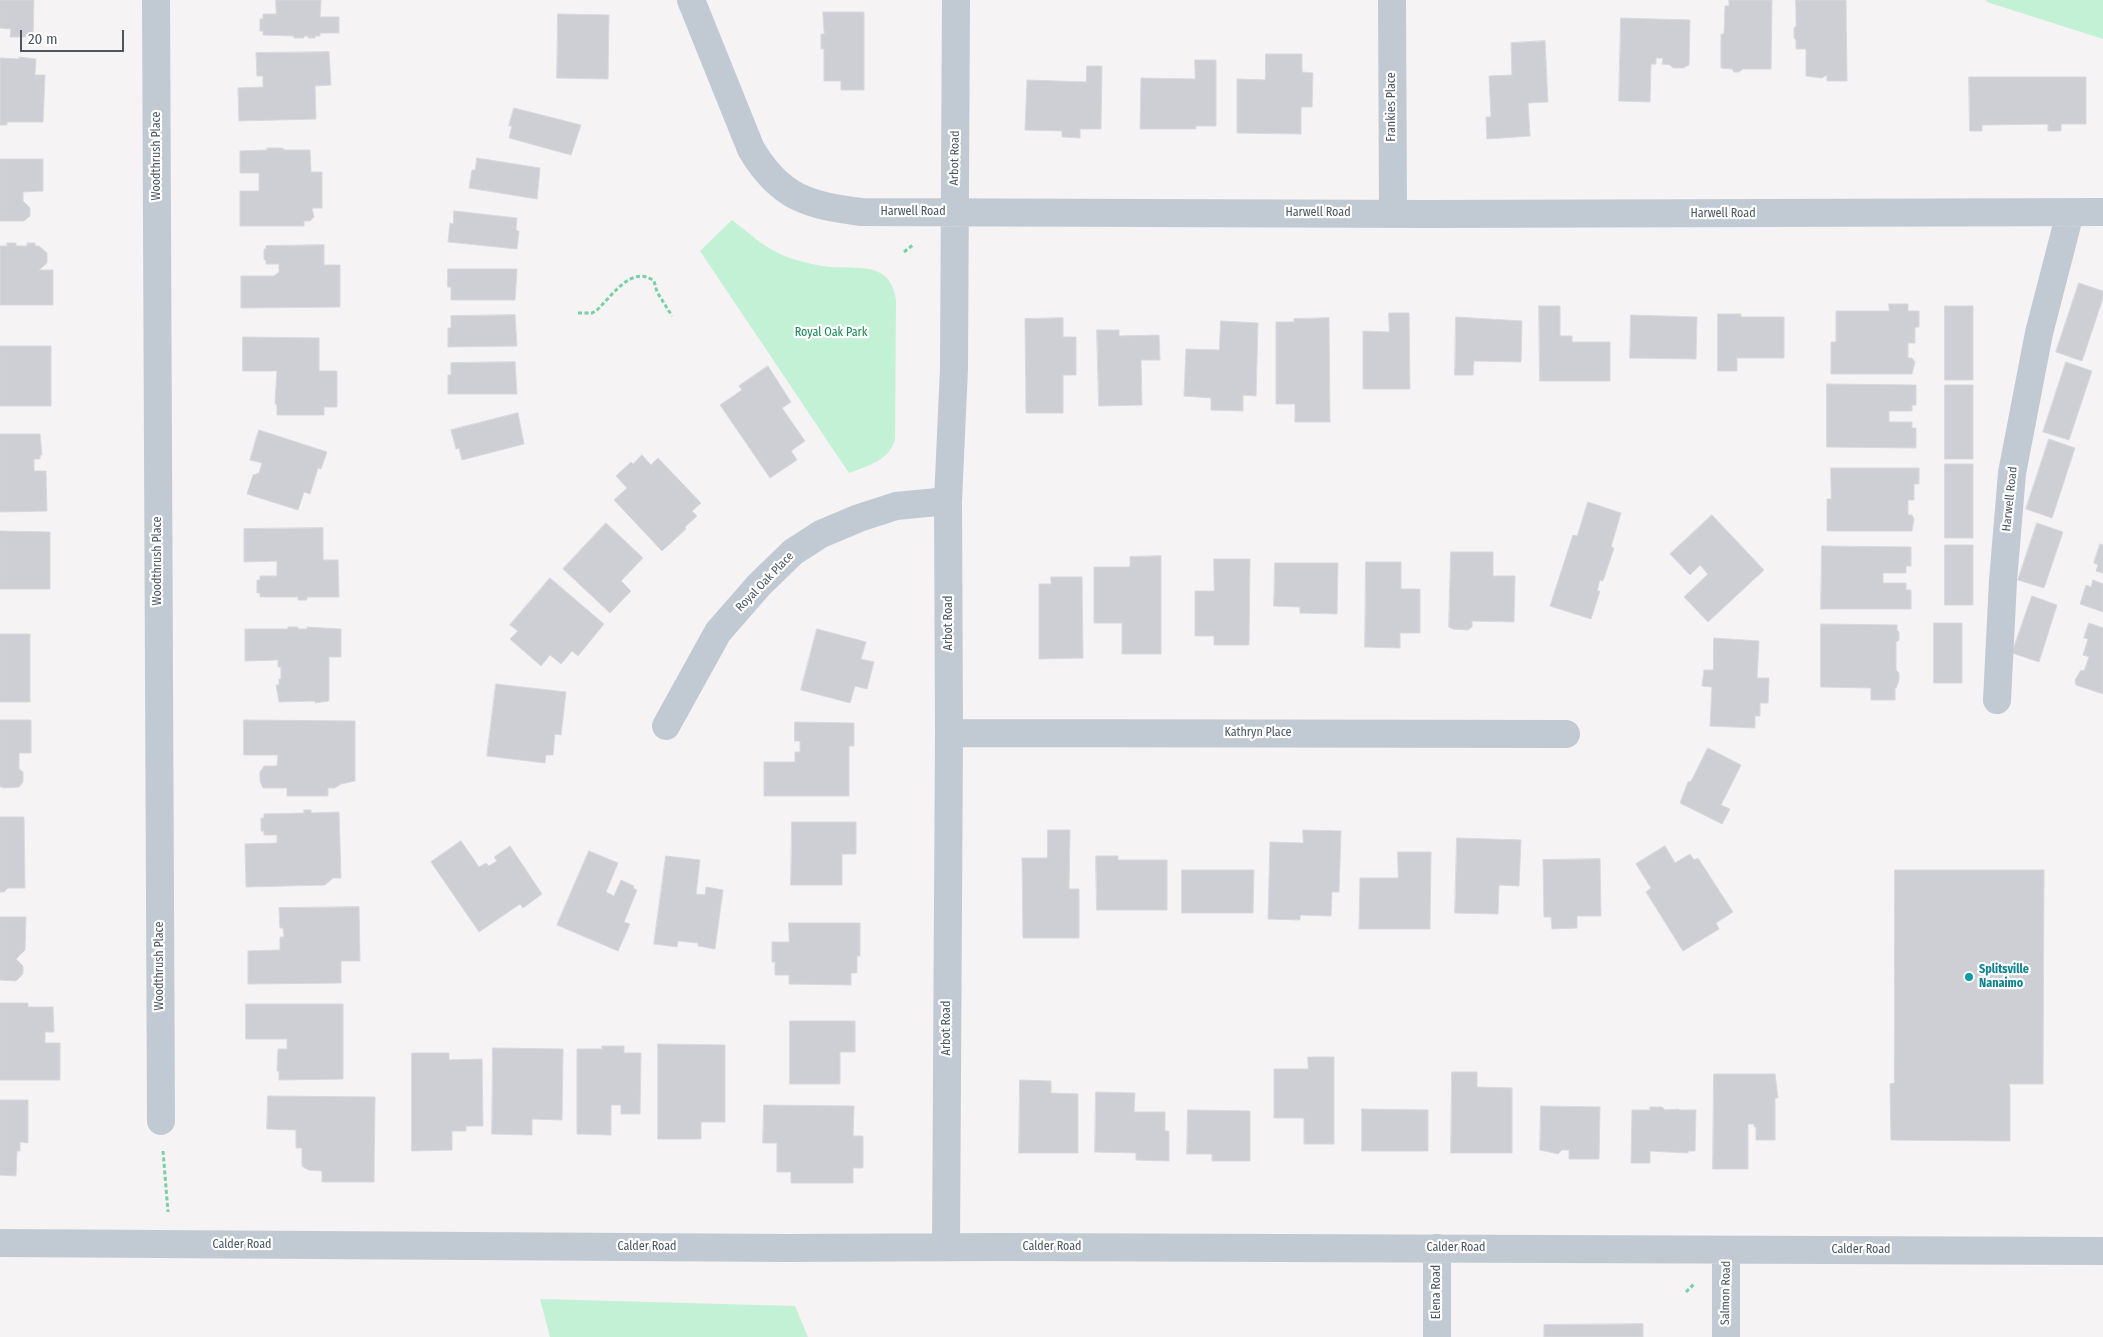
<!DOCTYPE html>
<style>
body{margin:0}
#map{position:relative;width:2103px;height:1337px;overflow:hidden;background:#f5f3f3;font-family:"Fira Sans Condensed",sans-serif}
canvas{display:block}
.scale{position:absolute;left:20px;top:30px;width:104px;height:22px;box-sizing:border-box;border:2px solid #4a5661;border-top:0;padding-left:6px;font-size:15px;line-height:18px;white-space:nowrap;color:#4a5661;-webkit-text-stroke:4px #fff;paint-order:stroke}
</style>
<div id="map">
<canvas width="2103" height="1337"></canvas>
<div class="scale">20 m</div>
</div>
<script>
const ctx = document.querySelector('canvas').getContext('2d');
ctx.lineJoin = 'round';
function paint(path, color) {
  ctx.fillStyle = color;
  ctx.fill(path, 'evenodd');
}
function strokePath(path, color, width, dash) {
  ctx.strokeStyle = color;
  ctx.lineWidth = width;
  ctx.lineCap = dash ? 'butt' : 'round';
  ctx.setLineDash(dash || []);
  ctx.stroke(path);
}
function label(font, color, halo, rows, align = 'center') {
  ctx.font = font + ' "Fira Sans Condensed",sans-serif';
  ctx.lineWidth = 4.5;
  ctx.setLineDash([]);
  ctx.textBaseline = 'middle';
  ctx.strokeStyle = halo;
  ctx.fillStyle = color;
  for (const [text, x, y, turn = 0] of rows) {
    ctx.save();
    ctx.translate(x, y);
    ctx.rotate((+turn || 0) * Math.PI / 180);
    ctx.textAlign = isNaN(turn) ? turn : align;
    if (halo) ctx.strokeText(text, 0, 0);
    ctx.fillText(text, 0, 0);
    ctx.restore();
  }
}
paint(new Path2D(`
 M1986,0H2103V39L1987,2Z
 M732,220C750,234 768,251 790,258C803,262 818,266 832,267C861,269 890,262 896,299L895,440C888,461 869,465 849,473L700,251Z
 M540,1299L795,1306L808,1337H550Z`), '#c3f1d5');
const building = new Path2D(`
 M0,0H34L33,37H10L11,29L0,28Z
 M276,0H321L320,17H339V33H320V36H315V38H308V36H304V38H294V36L263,35V31H260V19H263V14H276Z
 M1729,0H1772L1771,69H1743L1739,72H1734L1732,69L1721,68V34H1724L1725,6H1729Z
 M1796,0H1846L1847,81H1827V75L1822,78L1806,76V49H1796V40L1794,38V28L1796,26Z
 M823,12H864V90H841V81H824V49H821V34H824Z
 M558,14L609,15L608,79L557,78Z
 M1621,18L1690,20L1689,65L1683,68H1673L1670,65L1662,64L1663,58H1656V64H1651L1650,102L1619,101Z
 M1545,41L1548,102L1528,103L1530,136L1487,139L1486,117H1491L1489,76L1512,75L1511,43Z
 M329,52L331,85L315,86L316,119L239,121L238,88L263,87V76H257L256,53Z
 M1266,54H1302V72L1313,73L1312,107H1301V134L1237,133V79L1265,80Z
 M19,57L36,59L35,75H45L43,122H7V125H0V58L19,59Z
 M1195,60H1216V126H1196V129H1140L1141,78L1195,79Z
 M1087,66H1102L1101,129H1080V138L1062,137V131L1025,130L1027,80L1086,82Z
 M1969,77H2086V124H2061V131H2048V124L1982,125V131H1970Z
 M514,108L581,125L571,155L509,138L512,126H509Z
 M267,148H282L285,150H310L311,172H322V208H312L314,217L310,221H304V226H240V191H259V173H240V151L267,150Z
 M477,158L540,168L537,199L469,188L472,170H475Z
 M0,159H43V191L23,192V201L30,208V216L24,221H0Z
 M454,211L517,218L516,230L519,231L517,249L448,242L450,223L453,224Z
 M7,243H16V246H27V243H35V246H39L47,253V263L39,270H53V305H0V246H7Z
 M324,245V265H340V307L241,308V276H274L279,272V264H266V260H264V249H266V246Z
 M448,269H517L515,300H451V287H448Z
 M2079,283L2103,291V298L2082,361L2056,352Z
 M1889,304H1908V311H1919V327H1915V343H1908V358H1912L1915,362L1912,374H1831V342H1836V311H1889Z
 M1539,306H1560V336H1572V342H1610V381H1540Z
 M1945,306H1973V380H1945Z
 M1389,313H1409L1410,389H1363V331L1389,332Z
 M1718,314H1741V317H1784V358H1737V371H1718Z
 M515,315L517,346L448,347V328H451V316Z
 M1631,315L1697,317L1696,359L1630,358Z
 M1456,317L1522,321L1521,362L1474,361L1473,375H1455Z
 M1063,318V337H1076V375H1063V413H1026L1025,319Z
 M1329,318L1330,422H1295V404H1276V322H1294V319Z
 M1221,321L1258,323L1256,396L1243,395V411L1211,410V398L1184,396L1186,349L1219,350Z
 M1097,330H1119V336L1159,335L1160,360H1141L1142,405L1099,406Z
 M243,337L319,338V371H337V407H324V415H277V406L275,403L277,371H243Z
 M0,346H51V406H0Z
 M515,362L517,394H448V375H451V363Z
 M2066,362L2092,371L2069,440L2043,432Z
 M768,366L791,402L782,408L805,441L791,451L797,460L770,478L720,405L742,390L739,386Z
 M1827,384L1916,385V405H1912V411H1889V422H1912V428H1916V448L1827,447Z
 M1945,385H1973V459H1945Z
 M518,413L524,444L462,460L459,448L456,449L451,430Z
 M259,430L327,452L321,469L318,468L310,494L304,492L298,510L247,494L253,475L259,473L262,463L250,460Z
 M0,434H40L42,455H40V459H34V471H46L47,511L0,512Z
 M2049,439L2075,448L2052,518L2026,509Z
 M642,455L651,465L658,458L701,503L692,511L697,516L685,527L686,529L662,551L614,500L627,488L616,476L631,462L633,464Z
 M1945,464H1973V538H1945Z
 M1831,468H1919V484H1914V500H1908V515H1912L1914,519L1912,531H1827V499H1831Z
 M1588,502L1621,513L1611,547L1614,548L1603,581L1600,580L1597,591H1600L1591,619L1550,606L1573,535L1577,536Z
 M1712,515L1764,570L1708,622L1684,597L1708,574L1700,565L1690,575L1670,554Z
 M606,523L643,558L621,581L631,591L610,613L563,569Z
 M2037,523L2063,532L2044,588L2018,580Z
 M323,528V560H338L339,597H307V600H298V597H260V593H257V580H260V576H277V561L244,562V529Z
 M0,531L50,532V589H0Z
 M2100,544L2103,545V573L2096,571L2098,565L2094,563Z
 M1945,545H1973V605H1945Z
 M1822,546L1911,547V566H1906V573H1883V583H1906V590H1911V609H1821Z
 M1451,552H1493V576H1515L1514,622L1472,621V627L1468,630L1453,629L1449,627Z
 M1161,556V654H1122V623H1094V567H1130V557Z
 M1214,559H1250L1249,645H1214V636H1195V591H1214Z
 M1366,562H1401V589H1420V633H1400V648L1365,647Z
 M1275,563H1338L1337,614L1300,613V607L1274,606Z
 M1051,577H1082L1083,658L1039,659V584H1051Z
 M550,578L604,624L578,656L572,651L561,664L550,655L541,666L510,639L518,631L510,625Z
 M2093,580L2103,584V612L2080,604L2086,585L2091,587Z
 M2032,596L2057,605L2039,662L2012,653Z
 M1934,623H1962V683H1934Z
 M2089,623L2103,628V694L2076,685L2075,680L2081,670L2084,671L2089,657L2083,655L2088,639L2084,638Z
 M1821,624L1897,625V630L1899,632V640L1896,642V670L1899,673V680L1896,688H1895V700H1871V688L1821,687Z
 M288,627H298V629H307V627L341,629V657H329V701L315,703V701L279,702L276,685H279V679H281V667H278V660L245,661V629H288Z
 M817,629L866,642L861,659L874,662L867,689L855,686L850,703L801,690Z
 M0,634H30V702H0Z
 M1714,638L1759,641L1757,678H1769L1768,703H1760V716H1755V728L1710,726L1712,687L1702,686L1704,670H1713Z
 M496,684L566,692L561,735L555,734L553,755H546L545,763L487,756Z
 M0,720H31V753H19V769L23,772V782L19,787L3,788L4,787H0Z
 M244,720L355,721V781L341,784L335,788H328V796H287V788H263L260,781V772L264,766H277L278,755H244Z
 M795,722L854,723V746H849V796H764V762H795V752H800V741H795Z
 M1708,748L1741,765L1721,805L1730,809L1722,824L1680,803L1688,782L1691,781Z
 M304,810H311V813L339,812L341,878H333L325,885L246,887L245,844L277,843V835H264V831H261V818H264V814L304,813Z
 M0,817H24L25,888H8L4,892H0Z
 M792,822H856V854H842V885H791Z
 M1048,830H1070L1069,889H1079V938H1023L1022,858H1047Z
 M1303,830L1341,831L1339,892H1332L1331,916L1300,915V920L1268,919L1270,842L1303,843Z
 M1457,838L1521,840L1519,886L1499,885L1498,914L1455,913Z
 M461,841L479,867L486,863L489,866L497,861L494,857L510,846L542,894L523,908L520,904L479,932L431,862Z
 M1665,846L1675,863L1690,854L1694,860L1698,858L1733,912L1716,923L1719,929L1683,951L1646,892L1651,888L1636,864Z
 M589,851L618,863L606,892L614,896L621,880L634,886L633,888L637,890L624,922L630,924L618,951L557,925Z
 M1398,852H1431L1430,929H1359L1360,878H1398Z
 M666,856L700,860L696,894L705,895L706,887L723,890L715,949L698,946V943L678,941L677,947L654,944Z
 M1096,856H1118V860H1167V910H1097Z
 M1600,859L1601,916H1577V928L1552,929L1551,917H1544L1543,860Z
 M1182,870H1254L1253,913H1182Z
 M1895,870H2044L2043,1084H2009L2010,1088V1141L1891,1140L1890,1084L1894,1083Z
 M359,907L360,961H341V983L248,984V951L280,950V937H284L283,928H280L279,908Z
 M0,917H26L25,950L16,959L23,966V974L16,981L0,980Z
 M789,923H860V956H857V973H851V985L789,984V975H775V962H772V942H789Z
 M0,1003H28V1007H53L54,1032H45V1043H60V1080H0Z
 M246,1004H343V1079L279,1080V1071H277L278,1049H287V1039H246Z
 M790,1021H855V1052H840V1084H790Z
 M658,1044L725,1045V1122H701V1139H658Z
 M602,1046H624V1053H641L640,1114H621V1105H611V1135L577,1134V1049H602Z
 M493,1048L563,1049L562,1120L532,1119V1135L492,1134Z
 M412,1053H449V1060L482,1059L483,1126H466V1131H452V1150L412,1151Z
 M1308,1057H1334V1144H1304V1118H1274V1069H1308Z
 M1452,1072H1477V1087L1512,1088V1153H1451Z
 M1714,1074H1775L1778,1098H1775V1140H1756V1127H1754V1124H1748V1169H1713Z
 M1020,1080L1051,1081V1093L1078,1094V1153H1019Z
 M1096,1092L1135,1093L1134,1112H1165V1131H1169V1161L1136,1160V1153L1095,1152Z
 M268,1096L375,1097L374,1182H322V1171L308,1170L302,1166V1148H296V1130L267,1129Z
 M0,1100H28V1143L20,1142V1151H17L16,1176L0,1175Z
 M764,1105L854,1106L853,1136H863V1168H853V1183H791V1172H777V1143H763Z
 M1541,1106L1600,1107L1599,1159H1569V1150H1562L1558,1154L1540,1150Z
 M1650,1107H1662L1665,1110L1679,1109V1110H1696L1695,1151H1688V1153L1650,1151V1163H1631L1632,1110H1650Z
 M1362,1109L1428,1110V1151H1362Z
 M1188,1110L1250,1111V1161H1212V1154H1187Z
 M1643,1324V1337H1544V1325Z`);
paint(building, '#cdcfd5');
strokePath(building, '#d7d9de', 1);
strokePath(new Path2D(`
 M904,252L913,245
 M578,313H592L597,310C611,297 632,264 654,281L657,292L672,316
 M163,1151L168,1212
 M1686,1292L1694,1284`), '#7ad0a6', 3, [4, 2.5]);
strokePath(new Path2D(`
 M156,0L161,1121
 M691,0L751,149C780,198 808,205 861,212L1428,214L2103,212
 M1392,0L1393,214
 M1997,700L2003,581L2012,473L2039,333L2070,213
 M666,726L718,632L759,585L793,552L821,534L859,518L896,506L948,501
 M949,733L1566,734
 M0,1243L786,1248L1001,1247L2103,1251
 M946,1247L949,733L948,501L954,368L956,0
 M1437,1248V1337
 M1726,1337V1250`), '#c1cad2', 28);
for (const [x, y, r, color] of [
 [1969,977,5,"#0f9aa8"]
]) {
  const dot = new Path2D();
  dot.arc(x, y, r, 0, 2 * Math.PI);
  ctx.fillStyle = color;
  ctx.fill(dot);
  strokePath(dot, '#fff', 2);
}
label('12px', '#4a5661', '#fff', [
 ["Frankies Place",1392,107,-90],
 ["Woodthrush Place",157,156,-90],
 ["Arbot Road",955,158,-89],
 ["Harwell Road",913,212],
 ["Harwell Road",1318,213],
 ["Harwell Road",1723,214],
 ["Harwell Road",2010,499,-84],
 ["Woodthrush Place",158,561,-90],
 ["Royal Oak Place",765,582,-46],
 ["Arbot Road",949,623,-90],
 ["Kathryn Place",1258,733],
 ["Woodthrush Place",160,966,-90],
 ["Arbot Road",947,1028,-90],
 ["Calder Road",242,1245],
 ["Calder Road",647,1247],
 ["Calder Road",1052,1247],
 ["Calder Road",1456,1248],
 ["Calder Road",1861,1250],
 ["Elena Road",1437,1292,-90],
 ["Salmon Road",1726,1293,-89]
]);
label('12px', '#17864f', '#fff', [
 ["Royal Oak Park",831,333]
]);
label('bold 12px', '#0d838f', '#fff', [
 ["Splitsville",1979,970],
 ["Nanaimo",1979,984]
], 'left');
</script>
